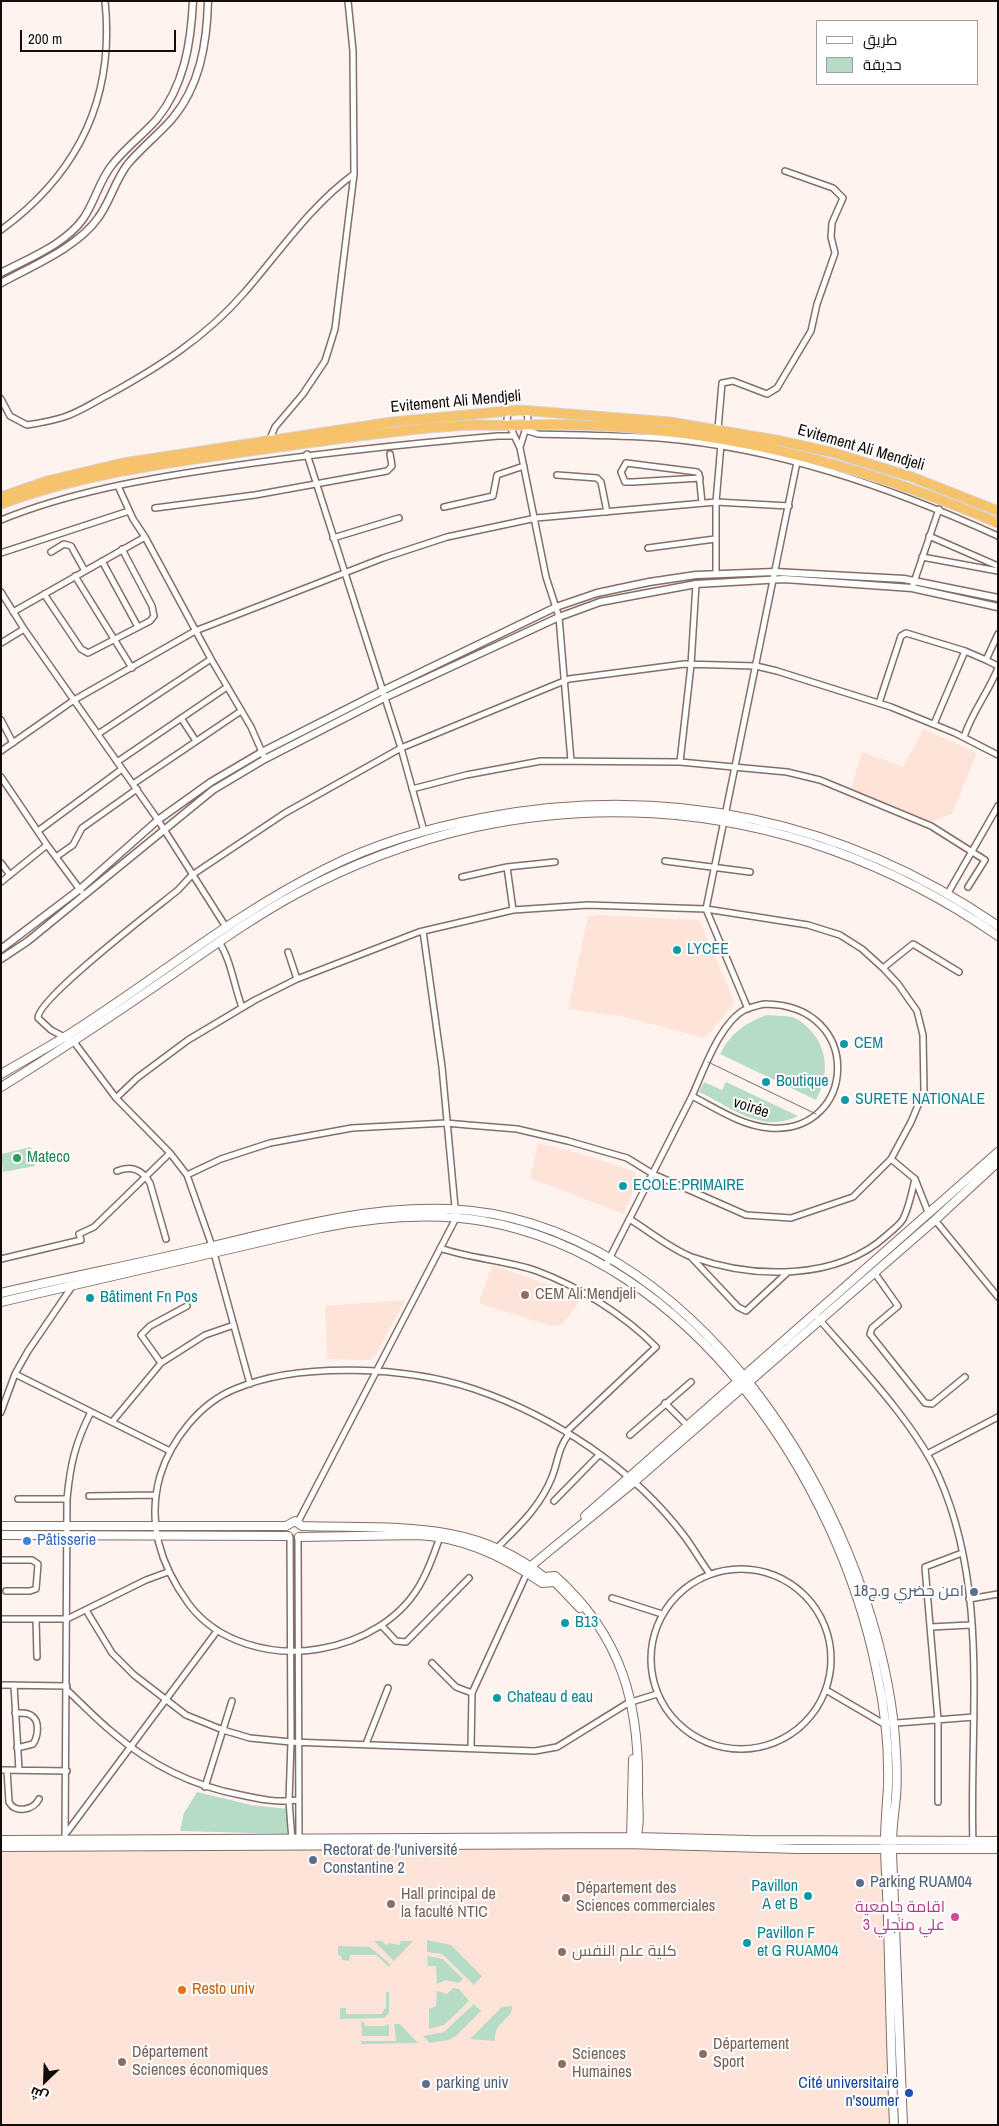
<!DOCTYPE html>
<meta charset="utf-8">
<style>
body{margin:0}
#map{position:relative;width:999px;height:2126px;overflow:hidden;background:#fef3ef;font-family:"Archivo Narrow",Cairo,sans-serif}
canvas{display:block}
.frame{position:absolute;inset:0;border:2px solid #130c09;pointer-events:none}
.legend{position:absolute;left:816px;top:20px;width:162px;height:65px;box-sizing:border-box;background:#fff;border:1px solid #a19e9d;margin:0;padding:6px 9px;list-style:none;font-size:15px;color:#130c09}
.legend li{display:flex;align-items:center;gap:10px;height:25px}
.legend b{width:25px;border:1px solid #a19e9d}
.north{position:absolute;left:20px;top:2056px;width:50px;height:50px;-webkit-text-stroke:4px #fff;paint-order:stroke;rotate:204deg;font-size:14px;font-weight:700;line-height:20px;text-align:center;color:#130c09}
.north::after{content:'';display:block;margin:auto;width:18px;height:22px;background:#130c09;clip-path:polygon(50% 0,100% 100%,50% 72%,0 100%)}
.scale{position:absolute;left:20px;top:30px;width:156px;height:22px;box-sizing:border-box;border:2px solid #130c09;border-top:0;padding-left:6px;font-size:15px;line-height:18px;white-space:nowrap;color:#130c09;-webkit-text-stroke:4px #fff;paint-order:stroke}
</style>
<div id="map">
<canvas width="999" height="2126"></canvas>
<div class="frame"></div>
<ul class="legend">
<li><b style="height:6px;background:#fff"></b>طريق</li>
<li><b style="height:14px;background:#b6dcc5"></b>حديقة</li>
</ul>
<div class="north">ش</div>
<div class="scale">200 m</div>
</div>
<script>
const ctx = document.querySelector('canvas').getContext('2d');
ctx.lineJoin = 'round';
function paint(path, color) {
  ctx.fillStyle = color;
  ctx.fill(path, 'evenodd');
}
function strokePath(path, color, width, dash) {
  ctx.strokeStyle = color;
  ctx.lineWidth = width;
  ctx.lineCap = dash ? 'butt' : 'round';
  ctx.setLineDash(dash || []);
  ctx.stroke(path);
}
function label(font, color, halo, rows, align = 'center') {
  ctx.font = font + ' "Archivo Narrow",Cairo,sans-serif';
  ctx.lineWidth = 4;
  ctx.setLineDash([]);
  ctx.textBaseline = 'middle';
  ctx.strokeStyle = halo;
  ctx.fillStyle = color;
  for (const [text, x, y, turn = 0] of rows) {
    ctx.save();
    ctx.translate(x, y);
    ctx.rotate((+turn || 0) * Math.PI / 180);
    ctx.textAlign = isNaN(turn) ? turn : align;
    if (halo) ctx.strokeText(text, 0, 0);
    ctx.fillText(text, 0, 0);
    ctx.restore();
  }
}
paint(new Path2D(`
 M923,729L977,753L952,814L931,822L851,789L862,752L903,767Z
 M599,915L699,920L735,1003L705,1038L621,1016L568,1009L588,917Z
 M538,1143L592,1157L633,1171L638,1179L624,1214L530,1178Z
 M492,1265L558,1288L580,1301L562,1325L550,1326L479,1303Z
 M405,1300L375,1356L370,1360L327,1359L325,1306Z
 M307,1845L881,1852L893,2010L898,2125H1V1851L141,1852L148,1850L281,1847L282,1852Z`), '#fee3d9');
paint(new Path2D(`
 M767,1015C775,1016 790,1015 797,1019C827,1038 832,1071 816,1100L720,1054C731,1033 745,1023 767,1015Z
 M704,1082L722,1090L726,1082L798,1116C761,1134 733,1108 699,1092Z
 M31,1147L35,1166L3,1172L1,1154Z
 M197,1792L251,1805L288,1809L287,1834L180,1831L184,1813Z
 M427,1940L451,1945L482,1976L474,1985L442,1954L427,1952Z
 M374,1941H382L386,1945L389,1943L399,1945L401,1941H413L394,1961Z
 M338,1946L370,1947L390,1964L389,1967L376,1955H350L349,1961L342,1960L341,1956L338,1955Z
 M427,1956L443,1959L463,1979L459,1983L446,1980L437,1984L436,1966H428Z
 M453,1988L459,1989L469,2001L444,2025L429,2029V2009L436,2006L437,1991L447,1994Z
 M386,1992H389V2013L384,2018L340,2019V2008H346V2014H381L386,2008Z
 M474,2004L481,2011L457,2035L449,2040L430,2043L423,2036L444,2032Z
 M512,2006C513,2021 494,2019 495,2041L470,2039L502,2007Z
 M361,2022H364L365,2026H385L389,2024V2036H362Z
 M394,2024H400L418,2043L361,2044V2041H396Z`), '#b6dcc5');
const minor = new Path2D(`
 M1,230C79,173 115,98 105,1
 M1,399L10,416L27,425C40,423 52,421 64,417C80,412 94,402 108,395C159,367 206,337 244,293C279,253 310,206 354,174
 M508,412L507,420L520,448L546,577L559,617L571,761
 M718,429L722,383L733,381L767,394L777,388L811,331L817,304L835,253L831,237L832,223L843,198L833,188L785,171
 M525,430L538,434C578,435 619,435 659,438C778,448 890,487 998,536
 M269,441L275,427L303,394L325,361L335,329L354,174L353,51L348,1
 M520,447L528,421L527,411
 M307,454L401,748L424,831
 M557,475L597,478L601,482L607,512
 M700,478L633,482H625L621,472L626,463L697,472L699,474L702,503
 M118,486L133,519L145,537L211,659L251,727L265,759
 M444,507L493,496L497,475L524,466
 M155,508L255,495L387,471L392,466L390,454
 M1,520C70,492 145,479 219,468C312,454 405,444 498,436H514
 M929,536L998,566
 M333,538L399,518
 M648,548L715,539
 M51,552L64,544L71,546L85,571
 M1,553L129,511
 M922,557L998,571
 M102,561L138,627
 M716,573V502L721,444
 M75,576L132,668
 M913,585L939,509
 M1,592L24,629L158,820L226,927
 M44,594L81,649L88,653L150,621L154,616L152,606L122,549
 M13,612L145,537
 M998,634L986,660L998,666
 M1,643L24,629
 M879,703L901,636L906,633L965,651
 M181,718L196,741
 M1,720L13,743
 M934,724L965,651L986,660
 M98,734L211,659
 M964,737C972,712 988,693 998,668
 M1,751L74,700L195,631L383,558L447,537L536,518L716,502L789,506
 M117,762L227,687
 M680,762L787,772L820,780L931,826L985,860L968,887
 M1,777L47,845L1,882
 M133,784L241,711
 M412,789L466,775L541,761L680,762L691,665L696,584
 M38,831L122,769
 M47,845L81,891
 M56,857L73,845L82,828L137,789
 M665,861L750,872
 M1,863L10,875
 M507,867L513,910
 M462,877L507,867L555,862
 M948,893L998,806
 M219,942C231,960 234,986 242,1007
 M288,952L297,979
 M883,968L913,944L959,972
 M765,1004C865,1005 857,1134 770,1128C742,1126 717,1109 692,1096C704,1070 720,1022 746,1009C752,1007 759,1005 765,1004Z
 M748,1009L706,909L797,462
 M116,1098L74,1042L51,1030L38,1018C37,999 156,908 178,890L192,875L285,813L401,748L569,679L684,664L756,666L777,671L891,707L955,733L998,755
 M891,1159L915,1179L928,1212
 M117,1171C132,1165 142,1170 150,1183L166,1239
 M187,1175L221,1159L270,1143L352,1128L446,1123L468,1125L517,1129L568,1141L627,1158L653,1174L746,1215L791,1218L853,1197L891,1159L911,1122L924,1091L923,1035L917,1011L898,984L883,968L862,949L840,935L808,925L706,909L588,905L513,910L419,932L297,979L255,1000L188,1040L137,1078L116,1098L170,1153L187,1175L212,1246L250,1384
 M631,1220C649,1231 672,1250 692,1257C753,1279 837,1281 887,1235C892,1230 900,1225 903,1219C909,1208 912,1191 915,1179
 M935,1220L998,1297
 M440,1248C471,1259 506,1260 537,1271C580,1287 624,1315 656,1347L566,1432
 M692,1258L738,1307L746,1311L788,1272
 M1,1259L81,1240L79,1234L94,1227L170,1153
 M606,1265L692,1096
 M874,1272L898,1306L872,1328L870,1334L925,1403L932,1404L965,1377
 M818,1318C857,1363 916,1424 939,1477C990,1592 969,1723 973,1844
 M161,1363L141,1335L150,1326L187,1306
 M15,1374L170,1451
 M665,1403L688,1426
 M1,1412L15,1374L28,1351L73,1285
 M112,1422L161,1363L205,1335L234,1325
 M630,1435L691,1382
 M927,1454L998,1417
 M89,1496L156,1495
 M18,1499H67
 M554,1501L599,1455
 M298,1522L456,1218L442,1067L423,931
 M290,1537L291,1742L289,1801L292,1841
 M440,1537C435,1551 430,1566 423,1579C403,1619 361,1642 319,1649C272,1657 217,1643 188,1603C160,1564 147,1523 160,1476C171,1440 200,1403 235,1389C300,1361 408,1367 474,1389C554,1416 634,1469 685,1537C694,1549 701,1562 710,1574
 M298,1538L299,1840
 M497,1548C519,1526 540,1507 552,1477C558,1462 558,1448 569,1434
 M1,1560H32L38,1564L36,1589L30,1591H6
 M651 1659a90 90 0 1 1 180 0a90 90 0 1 1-180 0Z
 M612,1598L662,1614
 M969,1599L998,1594
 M86,1610L112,1653L134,1675L186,1715L223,1730L250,1738L291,1742L535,1751L557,1747L628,1703L657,1694
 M1,1619H67L146,1580L168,1572
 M36,1619L37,1657
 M382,1626L396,1641L406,1642L469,1578
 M931,1627L970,1625
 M432,1663L456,1687L472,1693
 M1,1685L67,1686
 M14,1685L19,1770
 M67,1690C82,1704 96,1719 112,1732C149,1764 193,1786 241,1795C259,1799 278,1803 297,1800
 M826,1690L884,1724L974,1717
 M15,1713C21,1713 28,1712 32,1716C40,1721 38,1737 33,1744L17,1748
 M366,1744L388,1688
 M471,1748L472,1693L527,1573
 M1,1770L67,1771
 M7,1770L9,1802C15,1814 34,1810 39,1799
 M205,1787L232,1701
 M938,1802V1720L925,1567L962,1553
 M67,1832L217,1631
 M65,1842L67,1499C70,1466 75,1443 91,1412`);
const tertiary = new Path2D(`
 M1,273C29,258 64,245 83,219C95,202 99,181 112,165C125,148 143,135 157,119C184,86 191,43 193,1
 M1,283C32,266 78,247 98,218C110,202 115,181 127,165C141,148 158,135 172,119C200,86 207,43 208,1
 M1,949L80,889L158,820L211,782L262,752L382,691L556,607L597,593L649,582L696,575L775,572L904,579L998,598
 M1,959L28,941L213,790L265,759L384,698L559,617L600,602L696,584L784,579L912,588L998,607`);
const secondary = new Path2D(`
 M1,1074C22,1062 43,1050 63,1038C151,983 232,915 325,869C376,843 432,827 487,817C669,783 846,821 998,926
 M1,1087C58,1052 112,1016 167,978C209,949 250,919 296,894C524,771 786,788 998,936
 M1,1293C69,1277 136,1264 204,1248C285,1229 364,1206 448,1209C693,1219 869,1505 894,1726C896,1748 898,1774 896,1797C894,1816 891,1834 892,1853C895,1944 900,2034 903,2125
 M1,1302L321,1228C375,1217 428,1212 483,1221C690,1257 839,1479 877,1673C885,1709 889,1749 888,1786C887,1804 885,1823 885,1842C885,1869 888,1897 888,1924C890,1991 891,2058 894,2125
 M585,1516L998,1152
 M1,1526H286L295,1521L302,1526C388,1529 473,1518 544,1577L555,1576C622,1636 640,1704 638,1791C638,1806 641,1827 635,1840
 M1,1535L288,1536
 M299,1537L417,1535C463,1537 505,1557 542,1583L555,1582L580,1608
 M527,1573L531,1566L554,1547L634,1482L935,1220L998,1162
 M1,1840L636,1837L750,1840L998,1841
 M631,1840L633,1759
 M1,1847L626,1844L798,1849H998`);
const trunk = new Path2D(`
 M1,497L47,481L123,463L392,422L519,410L670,422L781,441L831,452L912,477L998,511
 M1,504C88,472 180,461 271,448C332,440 393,430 454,426C476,424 498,426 521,425C685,420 847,458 998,523`);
strokePath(minor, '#846e65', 8);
strokePath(tertiary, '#846e65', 9);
strokePath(secondary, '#846e65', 10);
strokePath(trunk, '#d5d3d3', 11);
strokePath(minor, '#fff', 5);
strokePath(tertiary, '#fff', 6);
strokePath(secondary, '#fff', 8);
strokePath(trunk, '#f6c26c', 9);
strokePath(new Path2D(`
 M708,1062L816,1114`), '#786f6b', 1);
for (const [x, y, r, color] of [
 [677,950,5,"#0f9aa8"],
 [844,1044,5,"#0f9aa8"],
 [766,1082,5,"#0f9aa8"],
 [845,1100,5,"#0f9aa8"],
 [17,1158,5,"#2e9e5b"],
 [623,1186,5,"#0f9aa8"],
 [525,1295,5,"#8d6e63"],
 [90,1298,5,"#0f9aa8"],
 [27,1541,5,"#3f7fe0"],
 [974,1592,5,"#5c6f8a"],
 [565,1623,5,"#0f9aa8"],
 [497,1698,5,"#0f9aa8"],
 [313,1860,5,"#5c6f8a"],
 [860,1883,5,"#5c6f8a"],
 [808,1896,5,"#0f9aa8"],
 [566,1898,5,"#8d6e63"],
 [391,1904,5,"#8d6e63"],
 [955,1917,5,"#d1479c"],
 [747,1943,5,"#0f9aa8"],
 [562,1952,5,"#8d6e63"],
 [182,1990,5,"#e8710a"],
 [703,2054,5,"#8d6e63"],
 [122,2062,5,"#8d6e63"],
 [562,2064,5,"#8d6e63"],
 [426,2084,5,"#5c6f8a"],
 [909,2093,5,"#1a4fb4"]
]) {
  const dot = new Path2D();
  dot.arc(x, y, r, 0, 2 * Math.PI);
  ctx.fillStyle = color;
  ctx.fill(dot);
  strokePath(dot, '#fff', 2);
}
label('16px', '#130c09', '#fff', [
 ["Evitement Ali Mendjeli",456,402,-5],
 ["Evitement Ali Mendjeli",861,448,16],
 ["voirée",751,1108,18]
]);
label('16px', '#0d838f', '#fff', [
 ["LYCEE",687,950],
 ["CEM",854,1044],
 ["Boutique",776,1082],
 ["SURETE NATIONALE",855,1100],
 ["ECOLE PRIMAIRE",633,1186],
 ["Bâtiment Fn Pos",100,1298],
 ["B13",575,1623],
 ["Chateau d eau",507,1698],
 ["Pavillon",798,1887,"right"],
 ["A et B",798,1905,"right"],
 ["Pavillon F",757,1934],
 ["et G RUAM04",757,1952]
], 'left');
label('16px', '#27864d', '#fff', [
 ["Mateco",27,1158]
], 'left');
label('16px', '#785e54', '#fff', [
 ["CEM Ali Mendjeli",535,1295],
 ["Département des",576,1889],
 ["Sciences commerciales",576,1907],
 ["Hall principal de",401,1895],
 ["la faculté NTIC",401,1913],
 ["كلية علم النفس",572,1952],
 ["Département",713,2045],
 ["Sport",713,2063],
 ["Département",132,2053],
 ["Sciences économiques",132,2071],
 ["Sciences",572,2055],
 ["Humaines",572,2073]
], 'left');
label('16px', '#366cbe', '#fff', [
 ["Pâtisserie",37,1541]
], 'left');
label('16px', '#4e5e75', '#fff', [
 ["امن حضري و.ج18",964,1592,"right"],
 ["Rectorat de l'université",323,1851],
 ["Constantine 2",323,1869],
 ["Parking RUAM04",870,1883],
 ["parking univ",436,2084]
], 'left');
label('16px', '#b23c85', '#fff', [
 ["اقامة جامعية",945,1908],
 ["علي منجلي 3",945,1926]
], 'right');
label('16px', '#c56008', '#fff', [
 ["Resto univ",192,1990]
], 'left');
label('16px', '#164399', '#fff', [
 ["Cité universitaire",899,2084],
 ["n'soumer",899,2102]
], 'right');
</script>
